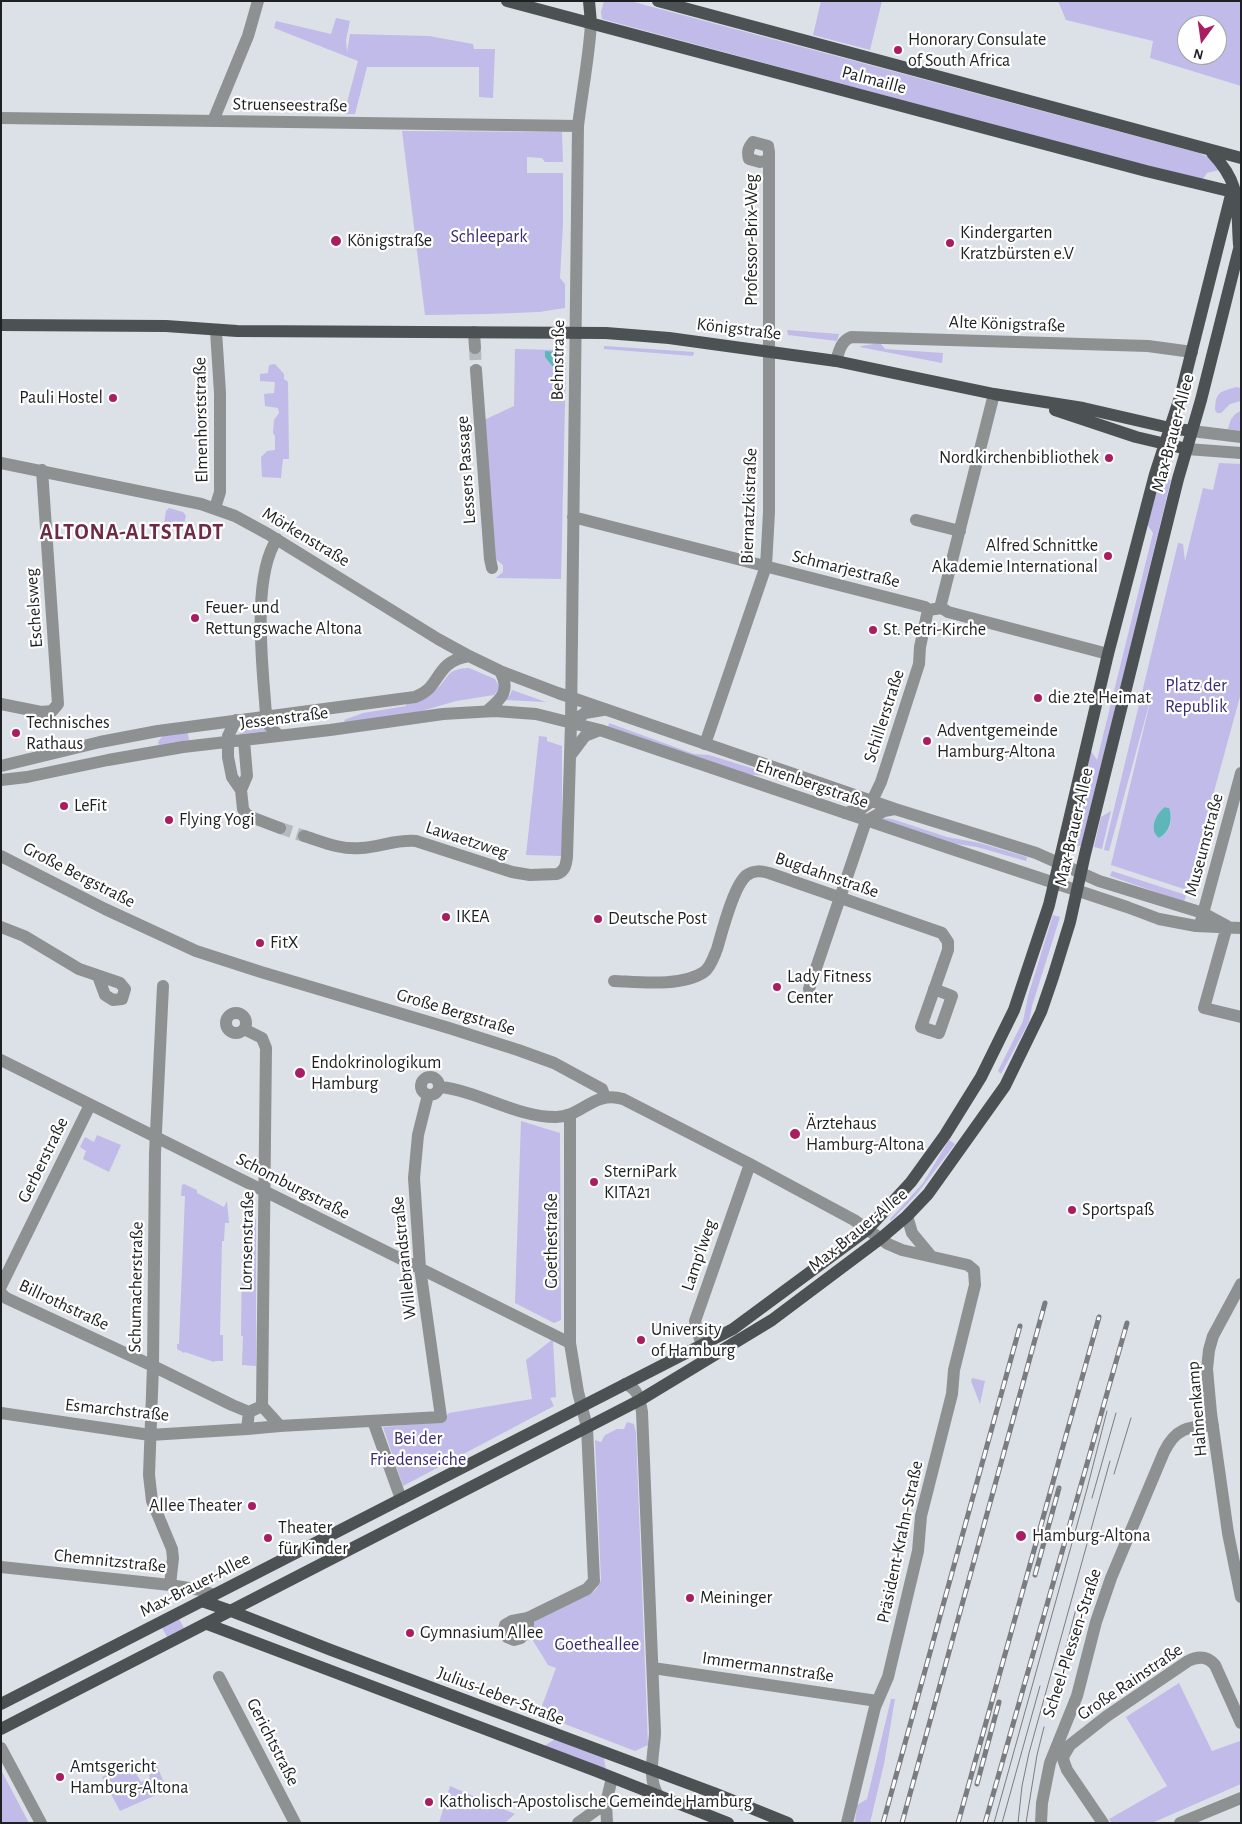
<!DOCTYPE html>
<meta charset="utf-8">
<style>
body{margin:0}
#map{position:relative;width:1242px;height:1824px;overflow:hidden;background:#dbe1e6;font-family:"Alegreya Sans",sans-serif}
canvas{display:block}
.frame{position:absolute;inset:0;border:2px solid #1e2022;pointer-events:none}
.north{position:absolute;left:1177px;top:15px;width:50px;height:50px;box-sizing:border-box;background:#fff;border:1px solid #a5a6a7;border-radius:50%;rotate:194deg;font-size:14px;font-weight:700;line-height:20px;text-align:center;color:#1e2022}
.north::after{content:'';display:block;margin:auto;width:18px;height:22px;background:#a91e61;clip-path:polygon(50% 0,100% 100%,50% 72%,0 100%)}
</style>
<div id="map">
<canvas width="1242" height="1824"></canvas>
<div class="frame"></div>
<div class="north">N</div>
</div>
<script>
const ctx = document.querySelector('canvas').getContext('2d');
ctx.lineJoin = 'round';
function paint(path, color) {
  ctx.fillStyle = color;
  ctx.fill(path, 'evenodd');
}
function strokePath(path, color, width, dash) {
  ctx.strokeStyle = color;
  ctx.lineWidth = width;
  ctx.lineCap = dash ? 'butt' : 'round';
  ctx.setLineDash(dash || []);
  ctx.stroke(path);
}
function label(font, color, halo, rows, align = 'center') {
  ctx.font = font + ' "Alegreya Sans",sans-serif';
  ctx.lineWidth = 4.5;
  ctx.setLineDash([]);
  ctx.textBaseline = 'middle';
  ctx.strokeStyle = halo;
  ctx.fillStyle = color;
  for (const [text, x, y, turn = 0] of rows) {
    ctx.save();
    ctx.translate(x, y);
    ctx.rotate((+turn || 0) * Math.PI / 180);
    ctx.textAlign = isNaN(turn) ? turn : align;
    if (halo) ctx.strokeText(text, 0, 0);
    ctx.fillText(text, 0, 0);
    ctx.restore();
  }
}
paint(new Path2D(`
 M604,1H630L1199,153L1212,159L1223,169L1207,173L1203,179L1153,168L602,19L601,12Z
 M821,1H882L870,50L813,35Z
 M1058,1H1241V86L1150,58L1153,41L1066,20ZM1187,25H1217V55H1187Z
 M336,18L350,21L346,40L347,52L350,34L429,36L473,44L474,49H495L493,98L479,97V67H367L355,114H344L358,61L274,28L276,21L331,34Z
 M402,131L562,132L563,162H545L542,158L527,157V173H563V224L560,278L565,284V308L539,312L489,314L425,315Z
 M787,330L839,334L837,341L788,335Z
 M880,343L885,349L943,353L942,363L860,347L861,346Z
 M604,346L694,352L693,356L604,349Z
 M515,349L557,350L566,360L561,579L496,578L503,572V565L494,558L484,420L514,406Z
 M275,364L284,374V379L288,382L289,459H283L281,478L262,477L261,457L267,451L275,450V436L273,433L274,420L279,413L278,408L265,406L264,394L274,393L275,382L260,381V374L268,373L269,365Z
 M1236,387L1241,388V401L1230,404L1221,413H1217L1215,410C1216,392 1219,392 1236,387Z
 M1241,411V431L1228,429C1230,421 1232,414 1241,411Z
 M1219,463L1241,464V693L1187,890L1111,865L1153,690L1109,851L1104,850L1178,543L1183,544L1185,561L1203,488L1213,490ZM1165,807H1168C1173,820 1172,831 1159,838C1148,829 1156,814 1165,807Z
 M1160,477L1171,480L1081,846L1074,845L1083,809L1086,776L1091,751L1097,760L1153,533L1147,524Z
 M169,508L183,512L186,516L182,530L164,524L166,511Z
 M469,668L495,679L500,688L494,695L456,701L408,715L345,722L344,720L363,713L406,706V702C414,699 426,697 433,692C450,680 443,669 469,668Z
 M512,690L546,702L505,700L510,695Z
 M609,723L694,754L709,755L839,795L837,800L767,776L744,774L608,728Z
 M262,724L267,731L240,734L239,733C244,725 254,726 262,724Z
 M187,729L189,740L159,745L158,742L164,734Z
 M539,736L547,737V741L562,746V856L526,855Z
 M1111,811L1102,849L1094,847L1101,817Z
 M882,818L892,819L947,837L980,843L1027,857L1026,861L977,847L950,843L882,820Z
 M1112,871L1186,895L1184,902L1110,876Z
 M1053,915L1060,917L1032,1006L1029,1022L1001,1074L998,1071L1023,1021L1028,996Z
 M521,1121L560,1133L561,1320L554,1323L515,1303Z
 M97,1135L121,1145L109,1172L83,1159L86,1151L80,1147L85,1137L94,1142Z
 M949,1140L955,1144L917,1194L891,1221L890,1219L923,1183Z
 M184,1184L197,1190V1193L224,1207L227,1201L229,1223H225L224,1241H222L220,1335H223V1361H215L214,1362L185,1352L184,1353L177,1349V1344H179L185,1196H181L182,1185Z
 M244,1219H256V1366L242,1365L243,1336H241L242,1249H244Z
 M553,1339L556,1397L550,1398L554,1406L403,1486L383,1427L441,1422L449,1413L532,1399L526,1360Z
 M972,1378L985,1381L980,1404L971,1381Z
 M627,1422L634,1424L636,1433L648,1745L635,1751L539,1714L556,1668L548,1665L532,1639L527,1641L533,1623L541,1618L592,1593L597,1588L601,1580L595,1440L601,1442L605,1435L617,1429H624Z
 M178,1617L184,1628L167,1637L161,1626Z
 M1179,1683L1212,1751L1240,1741L1241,1784L1152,1823H1112L1109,1819L1167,1786L1126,1717Z
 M891,1699H895L884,1764L870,1823L855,1822L857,1805L867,1799Z
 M555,1739L604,1758L606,1771L543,1747Z
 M130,1763L141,1782L150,1778L146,1767L156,1763L164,1783L158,1787L156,1795L120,1811L102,1777Z
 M1,1770L29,1823H1Z
 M450,1786L515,1814L505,1823H439Z`), '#c0bbe8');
paint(new Path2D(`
 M545,351L557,352L565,360V373H558L545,357Z
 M1165,807L1169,808C1173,820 1170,832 1159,838C1148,830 1156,813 1165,807Z`), '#5db6b9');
strokePath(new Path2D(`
 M475,348L476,370
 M280,828L304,836`), '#b5babf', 12, [12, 6]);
strokePath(new Path2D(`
 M1,118L578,126
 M213,121L248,36L258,1
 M474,332L475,348
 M836,361C839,351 841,341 851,337L1148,346L1192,352
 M476,370L490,559L492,568
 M1192,431L1241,437
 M1187,449L1241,453
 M1,463L201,504L235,516L268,534L438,639L469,656L500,671L558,693L895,809L1036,853L1099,881L1203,913L1227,926
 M215,508L220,492V393L216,331
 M573,517L925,607L928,610L942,608L948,612L1108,654
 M916,520L960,531
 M277,539C251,578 263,669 266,715L268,724L279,736
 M942,608L941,604L994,394
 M1,704L41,712L52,711L58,704L42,470
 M487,711C501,699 511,691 500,671
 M236,720L228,736V757L232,777L241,790L243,809L246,814L251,817L280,828
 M571,723L585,713L603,710
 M705,744L766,566L769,512V152L768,146L753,142C748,148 747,152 749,159L760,162L769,160
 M570,756L585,736L600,730
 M1,766L100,742L158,731L415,697C442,688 433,662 469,656
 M1,780L27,777L108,760L183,747L330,730L443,714L495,711L536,714L600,730L952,849L1127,907L1159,919L1196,926L1241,928
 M241,790L247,776L244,740
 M845,813L861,809L872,801L881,782L919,664L920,647L928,610
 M304,836C323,842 341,850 361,848C380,847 397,839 416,841L512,872L530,875L557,874C565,871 566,865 567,857L571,723L578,126C582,92 589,58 591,23
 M1,856L105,909L196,951L261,972L449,1028L518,1050L554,1063L602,1089L605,1097
 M1201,921L1241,773
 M1227,926L1204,1008L1241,1017
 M1,927L24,936L79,969L120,983L125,989L122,999L113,1000L105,995L98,976
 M614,981C639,982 682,987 704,972C711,967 714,956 717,949C722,932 734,884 747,875C754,870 761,871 769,873L942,933L948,942V950L921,1027L939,1033L952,996L934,989
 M163,986L155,1153L153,1366L149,1475L152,1501L172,1549L173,1558L170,1585
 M809,989L866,821L884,811L895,809
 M226 1023a10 10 0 1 1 20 0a10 10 0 1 1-20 0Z
 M244,1029L262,1038L266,1048L262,1406
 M1,1060L570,1343
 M421 1086a9 9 0 1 1 18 0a9 9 0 1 1-18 0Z
 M440,1087C479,1091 516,1117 555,1117C581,1118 593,1090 623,1099L750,1164L854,1220L888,1244L902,1250L968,1265L974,1270L975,1285L954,1370L952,1394L921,1516L918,1551L888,1677L875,1707L847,1823
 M907,1216L912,1233L931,1256
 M1241,1284L1213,1336L1209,1350L1207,1369L1211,1413L1228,1533L1241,1597
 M1,1286L90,1105
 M1,1293L6,1298L153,1366L232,1405L249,1412
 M708,1358L698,1334L695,1321L750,1164
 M625,1384C638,1388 640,1400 642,1412L655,1733C654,1753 647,1778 658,1795
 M262,1406L280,1426L247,1429L249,1412Z
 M1,1413L150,1435L247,1429
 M373,1421L401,1499
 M280,1426L441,1417L420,1268L414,1178L418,1135L428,1095
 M1,1567L170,1585L201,1590L214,1595
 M528,1618V1625L521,1638L514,1640L507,1637L504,1631L505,1625L512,1621L528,1618L587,1589L594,1581L587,1427L578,1392L570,1343V1115
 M653,1668L877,1701
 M219,1677L295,1823
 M1,1748L41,1823
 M578,1823L606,1803
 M607,1823L606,1803L612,1778
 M1041,1823L1042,1803L1050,1763L1077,1696L1096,1622L1111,1578L1164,1452C1176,1427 1189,1427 1213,1425
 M1103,1823L1067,1770L1064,1762L1063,1757L1070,1745L1107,1716L1188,1661C1198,1656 1207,1656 1215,1665L1241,1723
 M1180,1823L1241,1798`), '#8e9192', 12);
strokePath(new Path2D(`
 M507,1L1146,171L1241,194
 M589,1L591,23
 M658,1L1241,158
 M1212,153C1242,185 1236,202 1239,245
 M1,325L166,326L237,331L606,333L669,338L836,361L994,394L1083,408L1170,428L1192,431
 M1055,410L1136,437L1187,449
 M202,1601L231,1611L331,1650L714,1793L788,1823
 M207,1624L596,1771L728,1823
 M1,1704L733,1329L867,1230L911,1182L945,1135L981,1077L1014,1010L1049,905L1108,654L1155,474L1181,394L1232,191
 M1,1729L640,1400L772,1320L880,1239L907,1216L928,1194L1005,1086L1041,1012L1053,977L1070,922L1085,854L1178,479L1201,400L1241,241`), '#4c5153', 12);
strokePath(new Path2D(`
 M1114,1474L1131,1418
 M1092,1498L1116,1413
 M1066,1647L1076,1609
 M994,1823L1087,1489L1107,1411
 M1002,1823L1040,1686
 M1018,1823L1022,1786L1029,1753L1110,1461
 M1026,1823L1037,1755L1044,1727`), '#797d81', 1);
const rail = new Path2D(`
 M1035,1575L1059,1488
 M977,1784L999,1702
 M883,1823L1020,1326
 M902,1823L1045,1303
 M958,1823L1099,1317
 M985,1823L1127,1323`);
strokePath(rail, '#797d81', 5);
strokePath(rail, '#fff', 3, [9]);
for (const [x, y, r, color] of [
 [898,50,5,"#a91e61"],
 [336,241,6,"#a91e61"],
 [950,243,5,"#a91e61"],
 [113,398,5,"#a91e61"],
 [1109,458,5,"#a91e61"],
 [1108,556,5,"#a91e61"],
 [195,618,5,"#a91e61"],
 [873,630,5,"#a91e61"],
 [1038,698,5,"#a91e61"],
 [16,733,5,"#a91e61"],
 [927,741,5,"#a91e61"],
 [64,806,5,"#a91e61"],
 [169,820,5,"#a91e61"],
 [446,917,5,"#a91e61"],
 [598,919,5,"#a91e61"],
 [260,943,5,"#a91e61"],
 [777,987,5,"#a91e61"],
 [300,1073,6,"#a91e61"],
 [795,1134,6,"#a91e61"],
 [594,1182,5,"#a91e61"],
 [1072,1210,5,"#a91e61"],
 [641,1340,5,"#a91e61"],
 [252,1506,5,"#a91e61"],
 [1021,1536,6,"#a91e61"],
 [268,1538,5,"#a91e61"],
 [690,1598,5,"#a91e61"],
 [410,1633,5,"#a91e61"],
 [60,1777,5,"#a91e61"],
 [429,1802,5,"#a91e61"]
]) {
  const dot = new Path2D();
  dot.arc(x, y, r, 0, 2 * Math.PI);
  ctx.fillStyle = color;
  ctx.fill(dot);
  strokePath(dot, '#fff', 2);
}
label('18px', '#1e2022', '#fff', [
 ["Honorary Consulate",908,40],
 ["of South Africa",908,61],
 ["Kindergarten",960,233],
 ["Kratzbürsten e.V",960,254],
 ["Königstraße",347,241],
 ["Pauli Hostel",103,398,"right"],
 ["Nordkirchenbibliothek",1099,458,"right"],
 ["Alfred Schnittke",1098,546,"right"],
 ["Akademie International",1098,567,"right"],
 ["Feuer- und",205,608],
 ["Rettungswache Altona",205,629],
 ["St. Petri-Kirche",883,630],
 ["die 2te Heimat",1048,698],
 ["Technisches",26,723],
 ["Rathaus",26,744],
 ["Adventgemeinde",937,731],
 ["Hamburg-Altona",937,752],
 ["LeFit",74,806],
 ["Flying Yogi",179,820],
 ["IKEA",456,917],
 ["Deutsche Post",608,919],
 ["FitX",270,943],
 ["Lady Fitness",787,977],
 ["Center",787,998],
 ["Endokrinologikum",311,1063],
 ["Hamburg",311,1084],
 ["Ärztehaus",806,1124],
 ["Hamburg-Altona",806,1145],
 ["SterniPark",604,1172],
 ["KITA21",604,1193],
 ["Sportspaß",1082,1210],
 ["University",651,1330],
 ["of Hamburg",651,1351],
 ["Allee Theater",242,1506,"right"],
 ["Theater",278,1528],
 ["für Kinder",278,1549],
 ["Hamburg-Altona",1032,1536],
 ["Meininger",700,1598],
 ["Gymnasium Allee",420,1633],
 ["Amtsgericht",70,1767],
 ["Hamburg-Altona",70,1788],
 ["Katholisch-Apostolische Gemeinde Hamburg",439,1802]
], 'left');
label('18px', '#1e2022', '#fff', [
 ["Palmaille",874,80,15],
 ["Struenseestraße",290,105,1],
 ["Professor-Brix-Weg",752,240,-90],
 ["Alte Königstraße",1007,324,2],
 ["Königstraße",739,329,7],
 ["Behnstraße",558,360,-89],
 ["Elmenhorststraße",201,420,-91],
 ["Max-Brauer-Allee",1173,433,-75],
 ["Lessers Passage",466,470,-94],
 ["Biernatzkistraße",749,506,-88],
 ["Mörkenstraße",306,537,31],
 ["Schmarjestraße",846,569,14],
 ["Eschelsweg",34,608,-94],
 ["Schillerstraße",884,716,-72],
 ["Jessenstraße",284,718,-7],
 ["Ehrenbergstraße",812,784,19],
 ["Max-Brauer-Allee",1074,827,-77],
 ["Lawaetzweg",467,840,18],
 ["Museumstraße",1204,845,-75],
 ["Große Bergstraße",79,875,27],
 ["Bugdahnstraße",827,875,19],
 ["Große Bergstraße",456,1012,17],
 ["Gerberstraße",43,1160,-64],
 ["Schomburgstraße",293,1186,27],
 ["Max-Brauer-Allee",858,1230,-39],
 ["Lornsenstraße",247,1241,-89],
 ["Goethestraße",552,1241,-90],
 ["Lamp'lweg",699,1255,-71],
 ["Willebrandstraße",404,1258,-96],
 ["Schumacherstraße",136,1287,-89],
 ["Billrothstraße",64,1305,25],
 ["Hahnenkamp",1197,1409,-95],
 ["Esmarchstraße",117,1410,6],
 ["Präsident-Krahn-Straße",900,1542,-78],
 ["Chemnitzstraße",110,1561,6],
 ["Max-Brauer-Allee",195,1585,-27],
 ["Scheel-Plessen-Straße",1072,1643,-72],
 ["Immermannstraße",768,1667,8],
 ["Große Rainstraße",1130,1682,-34],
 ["Julius-Leber-Straße",501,1696,21],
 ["Gerichtstraße",273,1742,63]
]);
label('18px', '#3b2b71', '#fff', [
 ["Schleepark",489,237],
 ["Platz der",1196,686],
 ["Republik",1196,707],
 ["Bei der",418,1439],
 ["Friedenseiche",418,1460],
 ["Goetheallee",597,1645]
]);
ctx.letterSpacing = '1px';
label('bold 22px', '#6f2b46', '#fff', [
 ["ALTONA-ALTSTADT",132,532]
]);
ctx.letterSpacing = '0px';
</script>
